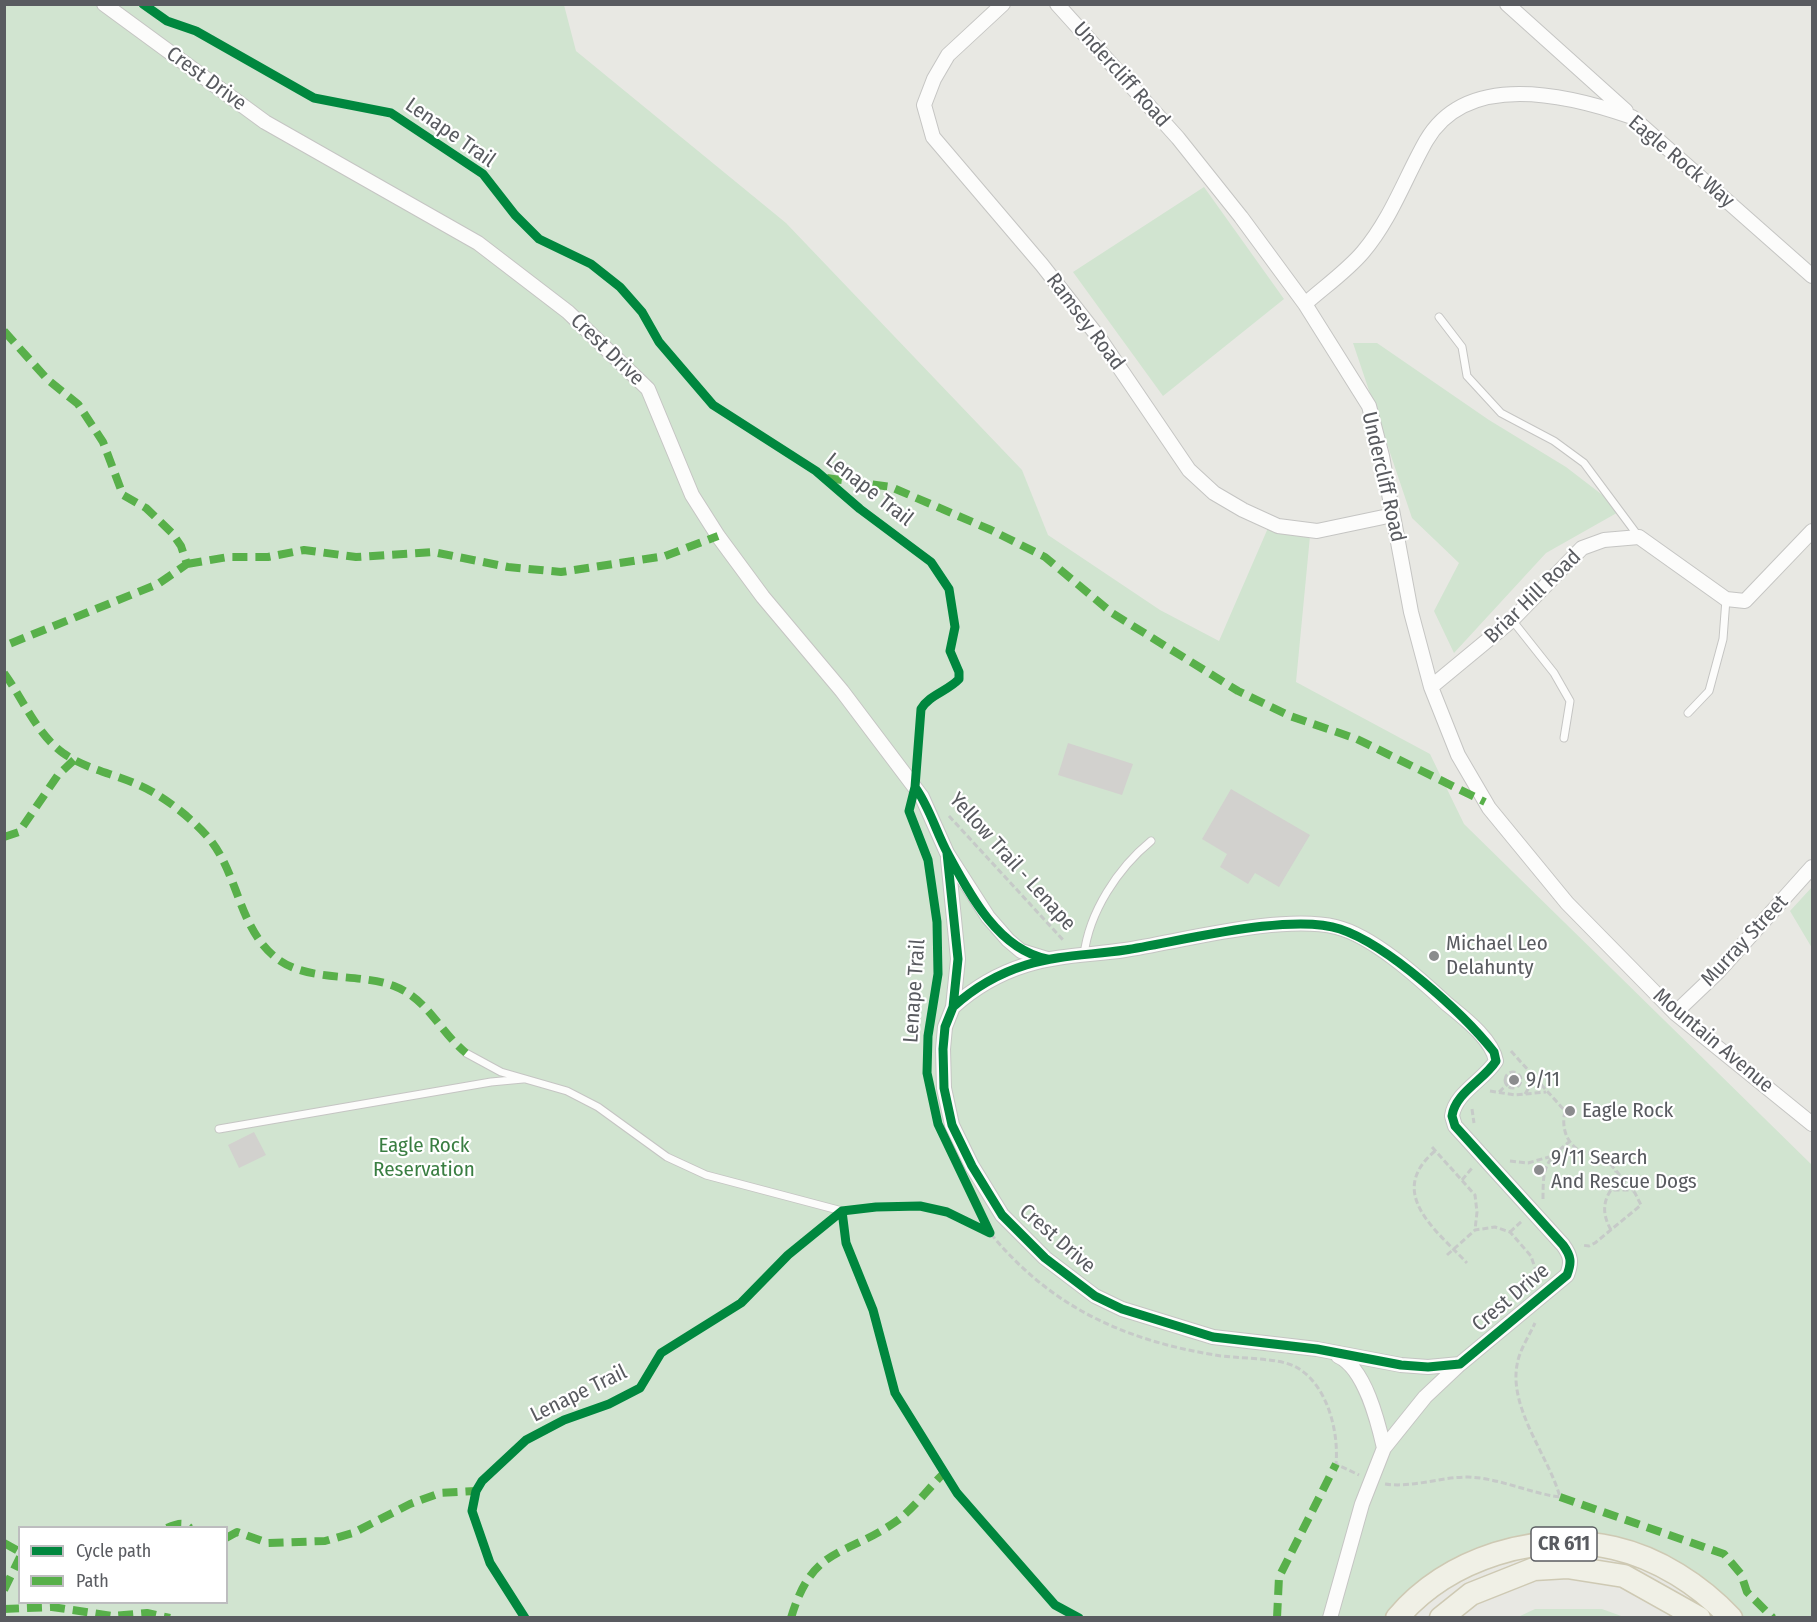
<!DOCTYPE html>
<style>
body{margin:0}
#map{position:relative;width:1817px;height:1622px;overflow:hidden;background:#e8e8e3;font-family:"Fira Sans Condensed",sans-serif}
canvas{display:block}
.frame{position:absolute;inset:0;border:6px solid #595b60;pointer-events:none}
.legend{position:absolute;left:18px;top:1526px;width:210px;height:78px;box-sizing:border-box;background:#fff;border:2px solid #bdbdbf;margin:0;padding:8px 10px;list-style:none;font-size:18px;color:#595b60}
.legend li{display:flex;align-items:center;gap:12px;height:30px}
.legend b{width:30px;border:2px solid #bdbdbf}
</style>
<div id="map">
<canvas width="1817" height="1622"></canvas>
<div class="frame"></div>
<ul class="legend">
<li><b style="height:8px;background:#00873e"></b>Cycle path</li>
<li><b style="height:8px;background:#58b04a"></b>Path</li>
</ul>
</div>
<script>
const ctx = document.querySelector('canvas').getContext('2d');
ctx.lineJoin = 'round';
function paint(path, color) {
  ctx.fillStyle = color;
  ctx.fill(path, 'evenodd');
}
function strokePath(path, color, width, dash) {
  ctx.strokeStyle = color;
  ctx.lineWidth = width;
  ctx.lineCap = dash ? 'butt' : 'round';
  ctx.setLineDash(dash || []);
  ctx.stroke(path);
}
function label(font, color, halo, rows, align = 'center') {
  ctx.font = font + ' "Fira Sans Condensed",sans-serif';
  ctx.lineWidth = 4.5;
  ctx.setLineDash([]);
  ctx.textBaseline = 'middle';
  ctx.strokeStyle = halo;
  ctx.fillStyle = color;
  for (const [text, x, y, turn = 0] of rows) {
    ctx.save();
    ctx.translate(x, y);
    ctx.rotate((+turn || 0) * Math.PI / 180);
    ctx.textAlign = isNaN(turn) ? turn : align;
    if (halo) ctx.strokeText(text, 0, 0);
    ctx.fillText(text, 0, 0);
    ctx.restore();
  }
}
paint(new Path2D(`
 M5,5H564L576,51L786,223L1022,470L1048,535L1160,610L1219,641L1268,528L1310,536L1296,682L1430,754L1464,824L1812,1165V1617H1730L1644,1559L1560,1531L1468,1562L1407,1617L5,1618ZM20,1528H226V1602H20Z
 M1204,187L1284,299L1163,396L1073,272Z
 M1353,343H1377L1489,420L1566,467L1622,510L1546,553L1454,653L1434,611L1459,563L1412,518Z
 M1812,887V948L1790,911Z
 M1535,1609H1602L1624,1617H1518Z`), '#d1e4d0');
paint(new Path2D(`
 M1068,743L1133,764L1122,795L1058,775Z
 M1231,789L1310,835L1279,887L1255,873L1248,884L1220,867L1227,854L1202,839Z
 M254,1132L266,1155L239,1168L228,1145Z`), '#d2d1ce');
const service = new Path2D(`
 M1439,317L1462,347L1467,376L1501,413L1554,441L1584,463L1639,537
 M1512,620L1554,673L1570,701L1564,738
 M1688,713L1709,691L1723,639L1726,599
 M1084,955C1089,912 1118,868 1151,841
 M466,1053L501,1072L567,1091L598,1107L667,1157L706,1175L842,1211
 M219,1129L491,1082L523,1079`);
const minor = new Path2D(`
 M104,4L265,122L478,243L568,312L648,389L692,495L718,536L763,597L842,691L922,797L947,853L988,917L1008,940L1021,951L1047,959
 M1003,4L948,55L934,79L924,105L933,137L1042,265L1100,339L1189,470L1214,493L1243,510L1278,526L1317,531L1393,515
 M1057,4L1178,138L1241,217L1305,304L1369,406L1382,456L1411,612L1431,687L1458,755L1489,808L1567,903L1675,1013L1812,1124
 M1507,4L1626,111
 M1305,304C1324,287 1347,271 1363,252C1391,219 1405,178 1426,141C1467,70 1569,95 1632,117L1812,276
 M1431,687L1512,620L1582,548L1604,540L1639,537L1726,599L1745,601L1812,531
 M948,859L958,959L953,1007L945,1027L943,1049L944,1088L952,1125L972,1166L1002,1215L1045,1258L1095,1296L1122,1309L1213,1337L1317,1349L1401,1365L1428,1367L1460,1364
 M953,1007C975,987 997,974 1026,965C1058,955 1092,955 1125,950C1183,941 1281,914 1336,927C1373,936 1419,978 1447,1004C1464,1018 1492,1039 1496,1061C1484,1080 1455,1093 1452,1116L1455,1126L1563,1245C1571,1256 1572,1262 1567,1275L1460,1364L1425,1397L1384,1448L1362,1504L1330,1618
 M1675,1013L1718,972L1812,867
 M1338,1356C1365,1368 1378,1422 1384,1448`);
const primary = new Path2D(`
 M1397,1618C1448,1558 1538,1530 1614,1548C1658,1558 1700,1585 1731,1618
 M1441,1618L1471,1594L1534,1569L1567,1567L1624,1576L1699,1618`);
strokePath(service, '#c5c5c3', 9);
strokePath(minor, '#c5c5c3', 16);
strokePath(primary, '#cec9b3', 25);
strokePath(new Path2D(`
 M143,4L167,21L196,31L314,98L391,113L483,174L515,215L539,239L591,264L620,287L642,312L659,342L713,405L816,471L860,509L931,562L949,589L955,627L950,651L959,672V679C948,691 929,695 921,709L916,764
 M909,809C910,826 924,843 928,861C941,910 940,963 932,1013
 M949,816L1064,941
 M1511,1051L1565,1111C1559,1136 1575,1158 1601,1153L1635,1193L1641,1205L1595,1243L1589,1246L1581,1245
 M1505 1080a8 8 0 1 1 16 0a8 8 0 1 1-16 0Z
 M1490,1091L1515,1095L1546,1092
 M1499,1092L1509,1083
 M1525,1094L1535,1078
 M1472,1109L1474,1123
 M1432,1147L1475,1195L1477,1212L1475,1230
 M1435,1151C1385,1193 1437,1231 1467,1263
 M1510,1161L1528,1163L1549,1157
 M1462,1180L1472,1168
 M1611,1190L1616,1171
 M1543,1199C1543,1168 1544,1162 1569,1142
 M852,1210C908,1202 941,1207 990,1233L982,1215
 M1611,1230C1603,1216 1602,1203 1611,1190H1633
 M1510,1232L1522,1221
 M991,1234C1050,1306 1123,1340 1215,1355C1236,1359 1278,1357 1296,1367C1327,1384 1339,1431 1336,1464L1359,1475
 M1447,1255L1475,1230L1495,1227L1510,1232L1531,1256L1539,1280
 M1385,1484C1413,1488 1440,1477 1468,1477C1499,1478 1529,1493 1560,1497C1549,1457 1509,1409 1517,1365C1519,1351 1529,1336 1535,1323
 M525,1618C520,1605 510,1597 504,1586C486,1556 460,1515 482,1481L535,1434L564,1420L609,1404L640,1388L661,1353L741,1303L788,1255L831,1221`), '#c6cac8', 3, [6, 3]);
strokePath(service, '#fcfcfb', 7);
strokePath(minor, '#fcfcfb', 14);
strokePath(primary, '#f0f0e6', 22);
strokePath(new Path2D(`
 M4,331L48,380L78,404L103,442L123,495L146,508L172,533L181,546L187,564L158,584L4,646
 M827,478L891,487L991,530L1045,557L1112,613L1238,691L1290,716L1357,739L1485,802
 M187,564L228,557H268L304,550L356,557L433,552L508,567L561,572L665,556L718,536
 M4,673C23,699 36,733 63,753C84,768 110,773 134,783C160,793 188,815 207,836C239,872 238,931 279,960C310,982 360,973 394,986C428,999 439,1031 466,1053
 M4,837L19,832L58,775L74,760
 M1560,1497L1724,1554L1741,1574L1747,1592L1773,1618
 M167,1528C176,1524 183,1521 190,1528
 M226,1538L237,1532L268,1543L325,1541L353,1533L410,1504L440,1493L476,1491
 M4,1543L20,1552
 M4,1590L20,1557
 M4,1609L52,1607L113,1616L147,1613L170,1618
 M791,1618C813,1544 845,1558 898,1520C915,1507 928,1489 943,1474
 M1277,1618L1279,1577L1336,1464`), '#58b04a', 8, [15, 8]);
strokePath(new Path2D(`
 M143,4L167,21L196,31L314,98L391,113L483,174L515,215L539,239L591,264L620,287L642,312L659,342L713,405L816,471L860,509L931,562L949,589L955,627L950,651L959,672V679C948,691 929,695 921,709L915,787L909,811L928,860L937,922L938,974L928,1036L927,1073L938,1124L990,1233L947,1212L920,1206L876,1207L842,1211L788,1255L741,1303L661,1353L640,1388L609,1404L564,1420L526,1440L482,1481L476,1491L472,1511L490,1563L525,1618
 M915,787C930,808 936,832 948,854C970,895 998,949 1047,959
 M947,853L958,959L953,1007L945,1027L943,1049L944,1088L952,1125L972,1166L1002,1215L1045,1258L1095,1296L1122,1309L1213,1337L1317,1349L1401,1365L1428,1367L1460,1364L1567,1275C1572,1262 1571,1256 1563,1245L1455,1126L1452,1116C1455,1093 1484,1080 1496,1061L1494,1052C1462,1012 1388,945 1340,929C1291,912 1178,942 1125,950C1092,955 1058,955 1026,965C997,974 975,987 953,1007
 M842,1211L846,1243L873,1310L895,1393L957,1493L1055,1605L1079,1618`), '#00873e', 9);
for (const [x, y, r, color] of [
 [1434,956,6,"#8b8c8e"],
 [1514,1080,6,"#8b8c8e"],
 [1570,1111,6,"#8b8c8e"],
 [1539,1170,6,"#8b8c8e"]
]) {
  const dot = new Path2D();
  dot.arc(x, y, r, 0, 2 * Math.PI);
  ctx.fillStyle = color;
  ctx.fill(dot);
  strokePath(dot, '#fff', 2);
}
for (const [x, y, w] of [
 [1564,1544,66]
]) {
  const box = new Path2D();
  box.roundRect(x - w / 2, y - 17, w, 34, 4.5);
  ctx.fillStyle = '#fff';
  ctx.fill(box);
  strokePath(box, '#595b60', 1.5);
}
label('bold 20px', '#595b60', null, [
 ["CR 611",1564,1544]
]);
label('21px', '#595b60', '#fff', [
 ["Undercliff Road",1121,75,48],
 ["Crest Drive",206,79,36],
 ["Lenape Trail",450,133,35],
 ["Eagle Rock Way",1681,162,40],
 ["Ramsey Road",1085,322,53],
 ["Crest Drive",607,350,44],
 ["Undercliff Road",1383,477,77],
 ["Lenape Trail",869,490,38],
 ["Briar Hill Road",1533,597,-44],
 ["Yellow Trail - Lenape",1012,862,48],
 ["Murray Street",1745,941,-47],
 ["Lenape Trail",915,991,-86],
 ["Mountain Avenue",1713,1041,40],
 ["Crest Drive",1057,1239,41],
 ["Crest Drive",1511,1298,-40],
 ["Lenape Trail",579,1394,-26]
]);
label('21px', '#595b60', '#fff', [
 ["Michael Leo",1446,944],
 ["Delahunty",1446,968],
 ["9/11",1526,1080],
 ["Eagle Rock",1582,1111],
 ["9/11 Search",1551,1158],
 ["And Rescue Dogs",1551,1182]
], 'left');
label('21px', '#3a7e42', '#fff', [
 ["Eagle Rock",424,1146],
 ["Reservation",424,1170]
]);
</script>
